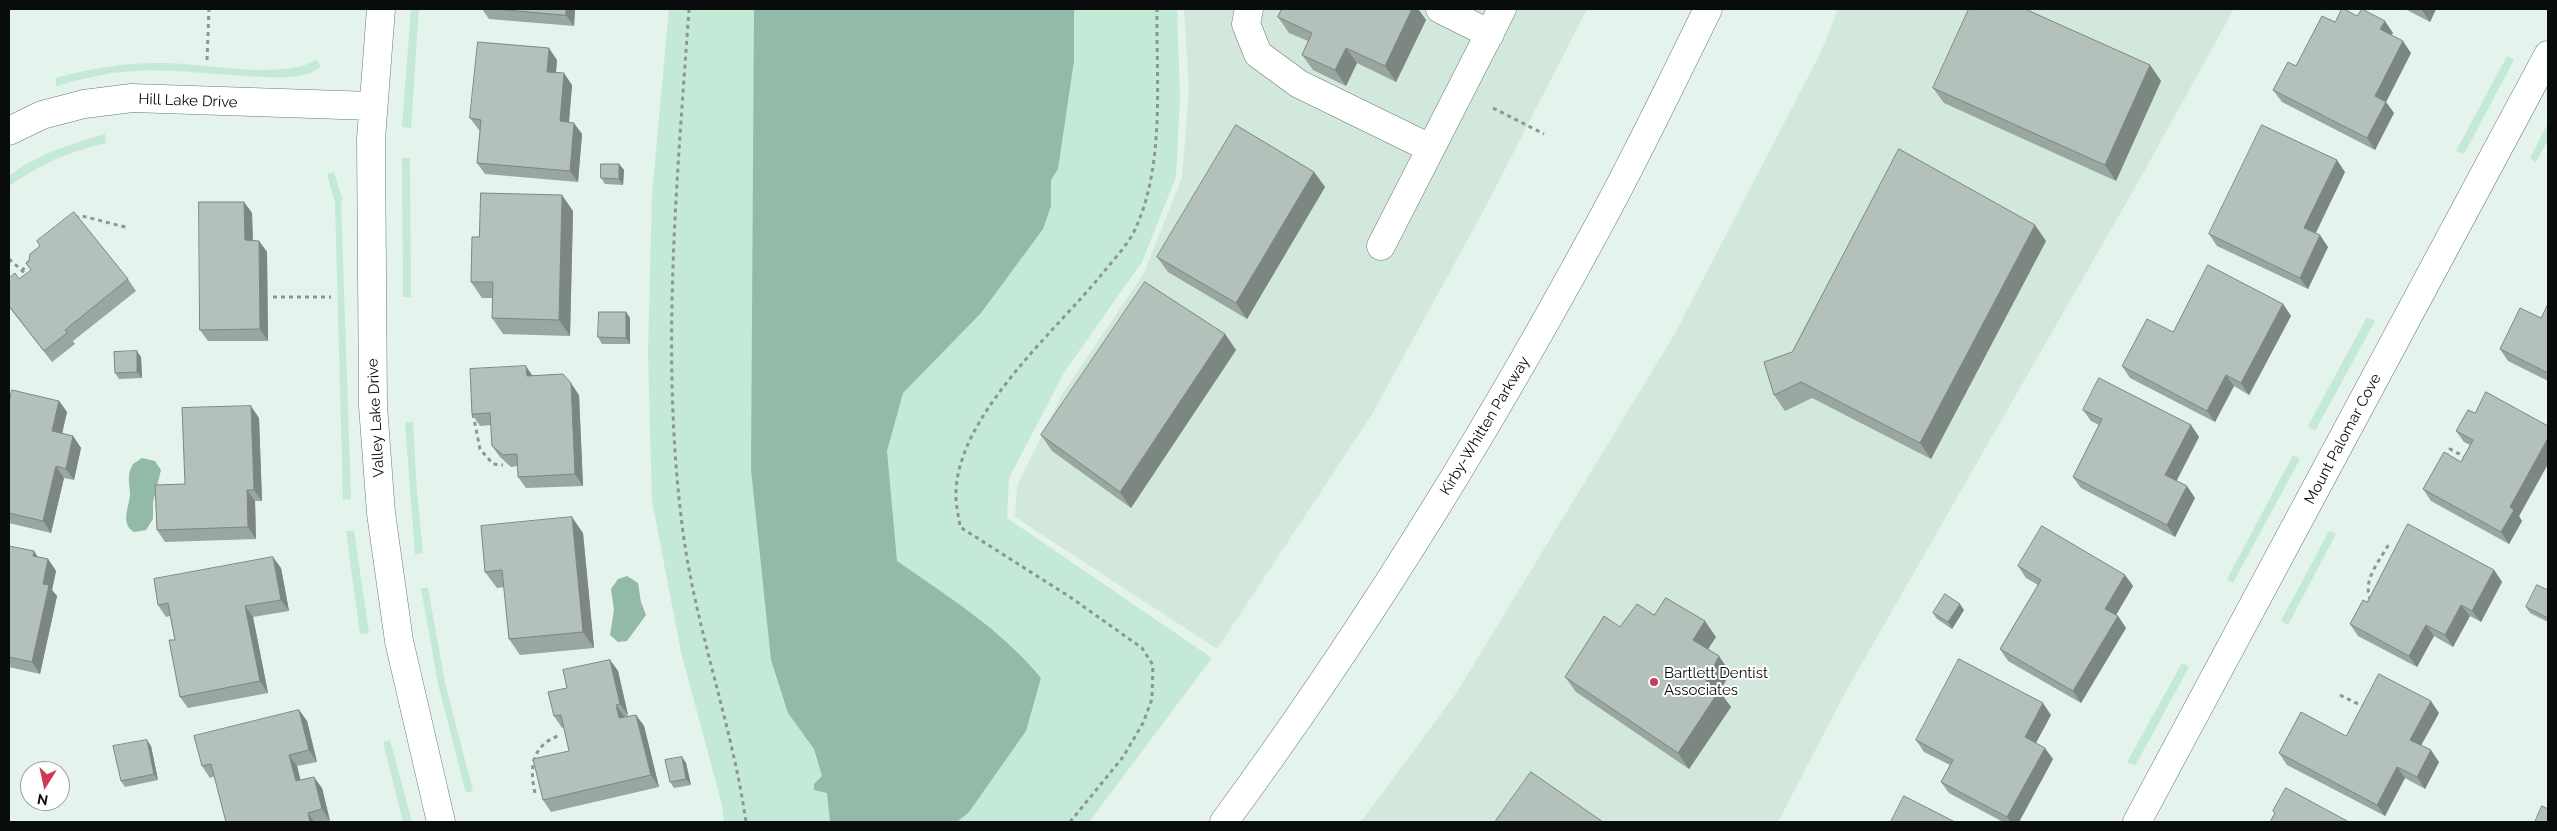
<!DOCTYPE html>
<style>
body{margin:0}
#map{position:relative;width:2557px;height:831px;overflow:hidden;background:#e4f3ec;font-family:Raleway,sans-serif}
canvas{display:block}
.frame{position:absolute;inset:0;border:10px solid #080c0a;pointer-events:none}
.north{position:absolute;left:20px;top:761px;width:50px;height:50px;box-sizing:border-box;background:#fff;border:1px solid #9c9e9d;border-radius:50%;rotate:190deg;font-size:14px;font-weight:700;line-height:20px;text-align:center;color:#080c0a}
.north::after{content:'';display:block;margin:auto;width:18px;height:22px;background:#cb3b54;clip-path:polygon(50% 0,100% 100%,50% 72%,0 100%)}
</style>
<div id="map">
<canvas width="2557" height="831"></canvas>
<div class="frame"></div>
<div class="north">N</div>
</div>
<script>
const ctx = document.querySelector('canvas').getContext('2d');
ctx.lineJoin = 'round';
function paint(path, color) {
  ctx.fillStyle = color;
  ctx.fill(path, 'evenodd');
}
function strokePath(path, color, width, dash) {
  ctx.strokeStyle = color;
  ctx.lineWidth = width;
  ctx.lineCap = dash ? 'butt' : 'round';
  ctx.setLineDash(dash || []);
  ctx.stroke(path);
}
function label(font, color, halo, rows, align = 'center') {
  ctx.font = font + ' Raleway,sans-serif';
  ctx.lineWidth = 4;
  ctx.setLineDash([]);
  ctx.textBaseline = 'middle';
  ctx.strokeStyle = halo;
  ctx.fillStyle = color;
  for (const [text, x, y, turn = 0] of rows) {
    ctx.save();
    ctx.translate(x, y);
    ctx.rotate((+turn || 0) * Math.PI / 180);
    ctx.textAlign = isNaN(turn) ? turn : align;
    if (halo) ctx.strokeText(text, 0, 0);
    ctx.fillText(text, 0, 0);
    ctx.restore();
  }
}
paint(new Path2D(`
 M1184,9H1587L1486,206L1371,416L1217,649L1015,517L1017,486L1061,396L1144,273L1182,178L1189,89Z
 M1838,9H2234L2137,184L1846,691L1778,822H1361L1457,692L1673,337L1821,52Z`), '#d2e8dd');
paint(new Path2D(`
 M411,9H419L411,128L402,127Z
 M669,9H1177L1180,97L1176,177L1142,262L1065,371L1009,478L1007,518L1212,658L1089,822H724L722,805L681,652L652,501L648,353L652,195Z
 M2507,56L2514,60L2464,154L2456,151Z
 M317,60L321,67L308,74L293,77C240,79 188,68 135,71C108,72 82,79 56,86V78C89,69 123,63 158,63C203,62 278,81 317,60Z
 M2548,123V140L2536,162L2530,158Z
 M105,134L106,143C70,151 39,165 9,186V176C38,154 71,144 105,134Z
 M402,158H410L411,297H403Z
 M334,172L343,201H341L351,499L343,500L335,203L327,174Z
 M2367,317L2375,321L2315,431L2308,426Z
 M405,422H413L417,492L423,553L415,554Z
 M2293,455L2300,459L2233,583L2227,579Z
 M346,531H354L369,633L360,634Z
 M2329,531L2336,534L2288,625L2281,621Z
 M421,588H428L445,683L473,791L466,793L438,684Z
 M2182,663L2189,667L2135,766L2127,762Z
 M390,740L412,822H403L383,742Z`), '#c4e9d7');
paint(new Path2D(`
 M754,9H1074V61L1058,169L1051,180V206L1043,229L981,313L903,393L887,451L897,561C947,596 1002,630 1041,678L1026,731L969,812L957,822H830L827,793L814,790V784L822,776L814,749L788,713L771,660L751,470Z
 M142,458L155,461L161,470L153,502V519L146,530L134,532C120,524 129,507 130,495C130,483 126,475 133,464Z
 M627,576L638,583L641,602L646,615L627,641L618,642L610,635L614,610L611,589L618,579Z`), '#93baa8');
const minor = new Path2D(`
 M381,9L371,139L373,406L381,513L399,641L441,822
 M1249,9L1246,24L1258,54L1299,84L1430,148
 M1440,9L1490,34
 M9,131L42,115L84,104L132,98L372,106
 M1381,246L1502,9
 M2137,822L2548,55`);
const major = new Path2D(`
 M1224,822C1361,636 1484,437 1594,234C1635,160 1671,84 1708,9`);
strokePath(minor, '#6c7872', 29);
strokePath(major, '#6c7872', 29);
strokePath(new Path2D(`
 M689,9C677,182 660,359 683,532C696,630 732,724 746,822
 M207,60L209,9
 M1493,108L1544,134
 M75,218L82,216L129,228
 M9,259L27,275
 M22,271L32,257
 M273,297H331
 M473,414L480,449L493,464L503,465
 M2446,457L2450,449L2467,458
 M2371,600C2361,582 2380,560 2389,544
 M2340,695L2364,707
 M535,793C529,767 532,744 561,735
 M1070,822L1123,757L1143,723L1152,699L1153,665L1142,648L1070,597L960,527C959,517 956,507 956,497C954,418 1055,332 1102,274C1114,259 1130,243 1137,225C1165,161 1156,78 1157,9`), '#8c9792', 3, [4, 4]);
strokePath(minor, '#fff', 28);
strokePath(major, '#fff', 28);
paint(new Path2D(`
 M482,9H575L574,26L489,19Z
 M1282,9H1418L1426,20L1396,82L1357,63L1346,86L1313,70L1302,55L1308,41L1289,33L1278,17Z
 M2405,9H2436L2430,22Z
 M2357,16L2393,33L2391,35L2411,53L2386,102L2394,113L2375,150L2282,102L2273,90L2335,22Z
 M557,60L556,72L572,85L569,122L582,134L578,182L485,174L477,163L480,130H479L470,118Z
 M2150,65L2161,81L2116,181L1944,103L1933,88Z
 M619,164L624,170L623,185L605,184L601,178Z
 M1314,172L1325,187L1247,319L1168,272L1157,257Z
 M2345,172L2316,233L2328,247L2308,289L2217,246L2209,234Z
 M244,202L252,213L253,241H259L267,252L268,341H208L200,330Z
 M573,211L570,336L503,334L492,318L493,298H482L471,282L479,237Z
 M2046,241L1931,459L1812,398L1785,411L1774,395L1792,352Z
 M9,278L128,279L136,291L73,341L75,344L52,362L9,307Z
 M2283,304L2291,316L2249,395L2234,386L2215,422L2130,378L2122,366L2173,332Z
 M2548,304V381L2508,361L2500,349L2541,318Z
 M626,312L630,318V344H602L598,337Z
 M1225,334L1236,350L1131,508L1052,451L1041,435Z
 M141,357L142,378L119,379L115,373Z
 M532,376L579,395L583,486L526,488L518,477V466L511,467L500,457L492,446L491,425L480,426L472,414Z
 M59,401L67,412L62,433L73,436L81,448L74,480L64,478L51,533L9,523V404Z
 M2083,410L2191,425L2199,437L2176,481L2195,498L2175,537L2081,488L2073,477L2099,425L2091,421Z
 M2475,413L2548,426V464L2519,516L2522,521L2509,544L2431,501L2423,489L2461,462L2470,445L2464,442L2456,431Z
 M259,418L262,501H255L256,539L165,542L157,530L185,484Z
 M583,533L594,648L520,655L509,639L504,587L497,588L485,572Z
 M9,546L39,557L48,559L56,571L52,590L57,596L40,674L9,667Z
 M2018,566L2125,575L2133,586L2116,615L2118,616L2126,628L2081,703L2008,661L2000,649L2038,585L2026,578Z
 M281,568L289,611L253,617L268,693L188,708L180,697L175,640L170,616L166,617L158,605Z
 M2494,570L2502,582L2481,622L2470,616L2453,647L2434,636L2417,667L2358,636L2350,624L2367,602Z
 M2548,590V622L2530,613L2526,607Z
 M1964,610L1952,629L1937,619L1933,613Z
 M1654,615L1716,637L1708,649L1730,672L1720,692L1731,707L1689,769L1576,692L1565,677L1620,627Z
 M610,660L618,671L628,715L625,717L636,715L644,726L659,787L551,812L543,800L569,751L564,727L562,728L554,716L567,688Z
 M299,710L307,721L317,762L297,766L300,780L322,788L330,821L324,822H226L215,776L210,778L202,766Z
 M2439,713L2421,745L2439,762L2425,789L2405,778L2385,816L2287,765L2279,753Z
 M2051,715L2036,743L2053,759L2019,822H2003L1949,793L1941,782L1950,765L1924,752L1916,740Z
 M151,746L158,780L125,787L121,781Z
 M682,757L686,763L691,785L674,788L670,782Z`), '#9aa6a0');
paint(new Path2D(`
 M566,9H575L574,26L566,15Z
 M1412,9H1418L1426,20L1396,82L1385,66Z
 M2422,9H2436L2430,22L2422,10Z
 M2385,21L2393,33L2388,40L2380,29Z
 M2403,41L2411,53L2383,108L2375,96Z
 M549,48L557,60L555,83L547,72Z
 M1346,48L1357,63L1346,86L1335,70Z
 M2150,65L2161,81L2116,181L2105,165Z
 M564,73L572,85L568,133L560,121Z
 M2386,102L2394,113L2375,150L2367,138Z
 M574,123L582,134L578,182L570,171Z
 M2337,160L2345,172L2312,240L2304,228Z
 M619,164L624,170L623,185L619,179Z
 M1314,172L1325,187L1247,319L1236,303Z
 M562,195L573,211L570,336L559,320Z
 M244,202L252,213L253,252L245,240Z
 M2035,225L2046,241L1931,459L1920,443Z
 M2320,235L2328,247L2308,289L2300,278Z
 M259,241L267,252L268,341L260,329Z
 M2283,304L2291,316L2249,395L2241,383Z
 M626,312L630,318V344L626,338Z
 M1225,334L1236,350L1131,508L1120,492Z
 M137,351L141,357L142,378L137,372Z
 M526,366L534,378L527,376Z
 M2226,375L2234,386L2215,422L2207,411Z
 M571,383L579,395L583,486L575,474Z
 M59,401L67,412L60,443L52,431Z
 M251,406L259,418L262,501L254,490Z
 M2191,425L2199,437L2174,486L2165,475Z
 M73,436L81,448L74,480L66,469Z
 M2548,438V464L2519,516L2522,521L2509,544L2501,532L2510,507Z
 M56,466L64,478L51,533L43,521Z
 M2187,486L2195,498L2175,537L2167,525Z
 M247,490L255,501L256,539L248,527Z
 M572,517L583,533L594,648L583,632Z
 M34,551L42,563L33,556Z
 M273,557L281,568L289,611L281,600Z
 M48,559L56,571L52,590L57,596L40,674L32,662L43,584Z
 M2494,570L2502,582L2481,622L2472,611Z
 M2125,575L2133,586L2113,620L2105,609Z
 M1960,604L1964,610L1952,629L1948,622Z
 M2461,605L2470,616L2453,647L2445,635Z
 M245,606L253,617L268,693L260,681Z
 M2118,616L2126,628L2081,703L2073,691Z
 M1705,621L1716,637L1704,655L1693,640Z
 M2426,625L2434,636L2417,667L2409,656Z
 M1719,656L1730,672L1720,692L1731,707L1689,769L1678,753L1706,681Z
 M610,660L618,671L628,715L620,704Z
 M2431,701L2439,713L2418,751L2410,740Z
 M2043,703L2051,715L2033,748L2025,737Z
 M616,705L624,716L627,730L619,718Z
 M299,710L307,721L317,762L309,750Z
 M636,715L644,726L659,787L651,775Z
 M147,740L151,746L158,780L154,774Z
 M2045,748L2053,759L2019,822H2011L2007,817Z
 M2431,750L2439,762L2425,789L2417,777Z
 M289,755L297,766L304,793L296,781Z
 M682,757L686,763L691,785L686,779Z
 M2397,767L2405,778L2385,816L2377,805Z
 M314,777L322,788L330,821L322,809Z
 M308,813L314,822H310Z`), '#7d8782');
const building = new Path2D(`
 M495,9H566V15Z
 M1282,9H1412L1385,66L1346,48L1335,70L1302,55L1312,33L1278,17Z
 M1969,9H2025L2150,65L2105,165L1933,88Z
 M2342,9H2344L2357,16L2362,9L2385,21L2380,29L2403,41L2375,96L2386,102L2367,138L2273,90L2288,62L2296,66L2322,16L2335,22Z
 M478,42L549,48L547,72L564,73L560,121L574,123L570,171L477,163L481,120L470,118Z
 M1236,125L1314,172L1236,303L1157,257Z
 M2262,125L2337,160L2304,228L2320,235L2300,278L2209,234Z
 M1899,149L2035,225L1920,443L1801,382L1774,395L1764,362L1792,352Z
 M601,164H619V179L601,178Z
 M481,193L562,195L559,320L492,318L493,282H471L472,237H479Z
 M199,202H244L245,240L259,241L260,329L200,330Z
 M74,212L128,279L65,330L67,333L44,351L9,306V278L15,273L19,279L31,270L26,263L29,261L30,254L40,246L37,241Z
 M2208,265L2283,304L2241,383L2226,375L2207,411L2122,366L2147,319L2173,332Z
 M1145,282L1225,334L1120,492L1041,435Z
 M2548,304V373L2500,349L2520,308L2541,318Z
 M599,312H626V338L598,337Z
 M137,351V372L115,373L114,352Z
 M526,366L527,376L563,374L571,383L575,474L518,477L517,454L503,455L492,446L490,413L472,414L470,369Z
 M2099,378L2191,425L2165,475L2187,486L2167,525L2073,477L2102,419L2083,410Z
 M12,390L59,401L52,431L73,436L66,469L56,466L43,521L9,513V404Z
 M2486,392L2548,426V438L2510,507L2514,510L2501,532L2423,489L2444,452L2461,462L2473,440L2456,431L2468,410L2475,413Z
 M251,406L254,490H247L248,527L157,530L155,485L185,484L182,408Z
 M572,517L583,632L509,639L502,570L485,572L481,526Z
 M2408,524L2494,570L2472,611L2461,605L2445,635L2426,625L2409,656L2350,624L2363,600L2367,602Z
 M2042,526L2125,575L2105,609L2118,616L2073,691L2000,649L2041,580L2018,566Z
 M9,546L34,551L33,556L48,559L43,584L49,585L32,662L9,657Z
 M273,557L281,600L245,606L260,681L180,697L169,640H175L168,603L158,605L154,579Z
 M2537,585L2548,590V618L2526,607Z
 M1945,594L1960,604L1948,622L1933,613Z
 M1666,598L1705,621L1693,640L1719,656L1706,681L1719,691L1678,753L1565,677L1604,616L1620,627L1637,604L1654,615Z
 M1959,659L2043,703L2025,737L2045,748L2007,817L1941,782L1953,760L1916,740Z
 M610,660L620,704L616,705L619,718L636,715L651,775L543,800L533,759L569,751L561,715L554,716L548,692L567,688L563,670Z
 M2379,674L2431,701L2410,740L2431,750L2417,777L2397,767L2377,805L2279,753L2301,712L2346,736Z
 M299,710L309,750L289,755L296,781L314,777L322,809L308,813L310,822H226L211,764L202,766L194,736Z
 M147,740L154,774L121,781L113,746Z
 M682,757L686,779L670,782L665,760Z
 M1531,772L1603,822H1495Z
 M2286,788L2349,822H2270L2275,813L2273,811Z
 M1904,796L1955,822H1891Z
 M2542,806L2548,809V822H2535Z`);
paint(building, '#b3c1ba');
strokePath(building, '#7d8782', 1);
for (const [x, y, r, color] of [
 [1654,682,5,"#cb3b54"]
]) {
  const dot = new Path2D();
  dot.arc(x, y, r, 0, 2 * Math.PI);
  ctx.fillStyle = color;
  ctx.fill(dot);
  strokePath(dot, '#fff', 2);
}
label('15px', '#080c0a', '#fff', [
 ["Hill Lake Drive",188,101,2],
 ["Valley Lake Drive",376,418,-93],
 ["Kirby-Whitten Parkway",1485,426,-59],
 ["Mount Palomar Cove",2343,439,-62]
]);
label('15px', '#080c0a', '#fff', [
 ["Bartlett Dentist",1664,673],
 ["Associates",1664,690]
], 'left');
</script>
